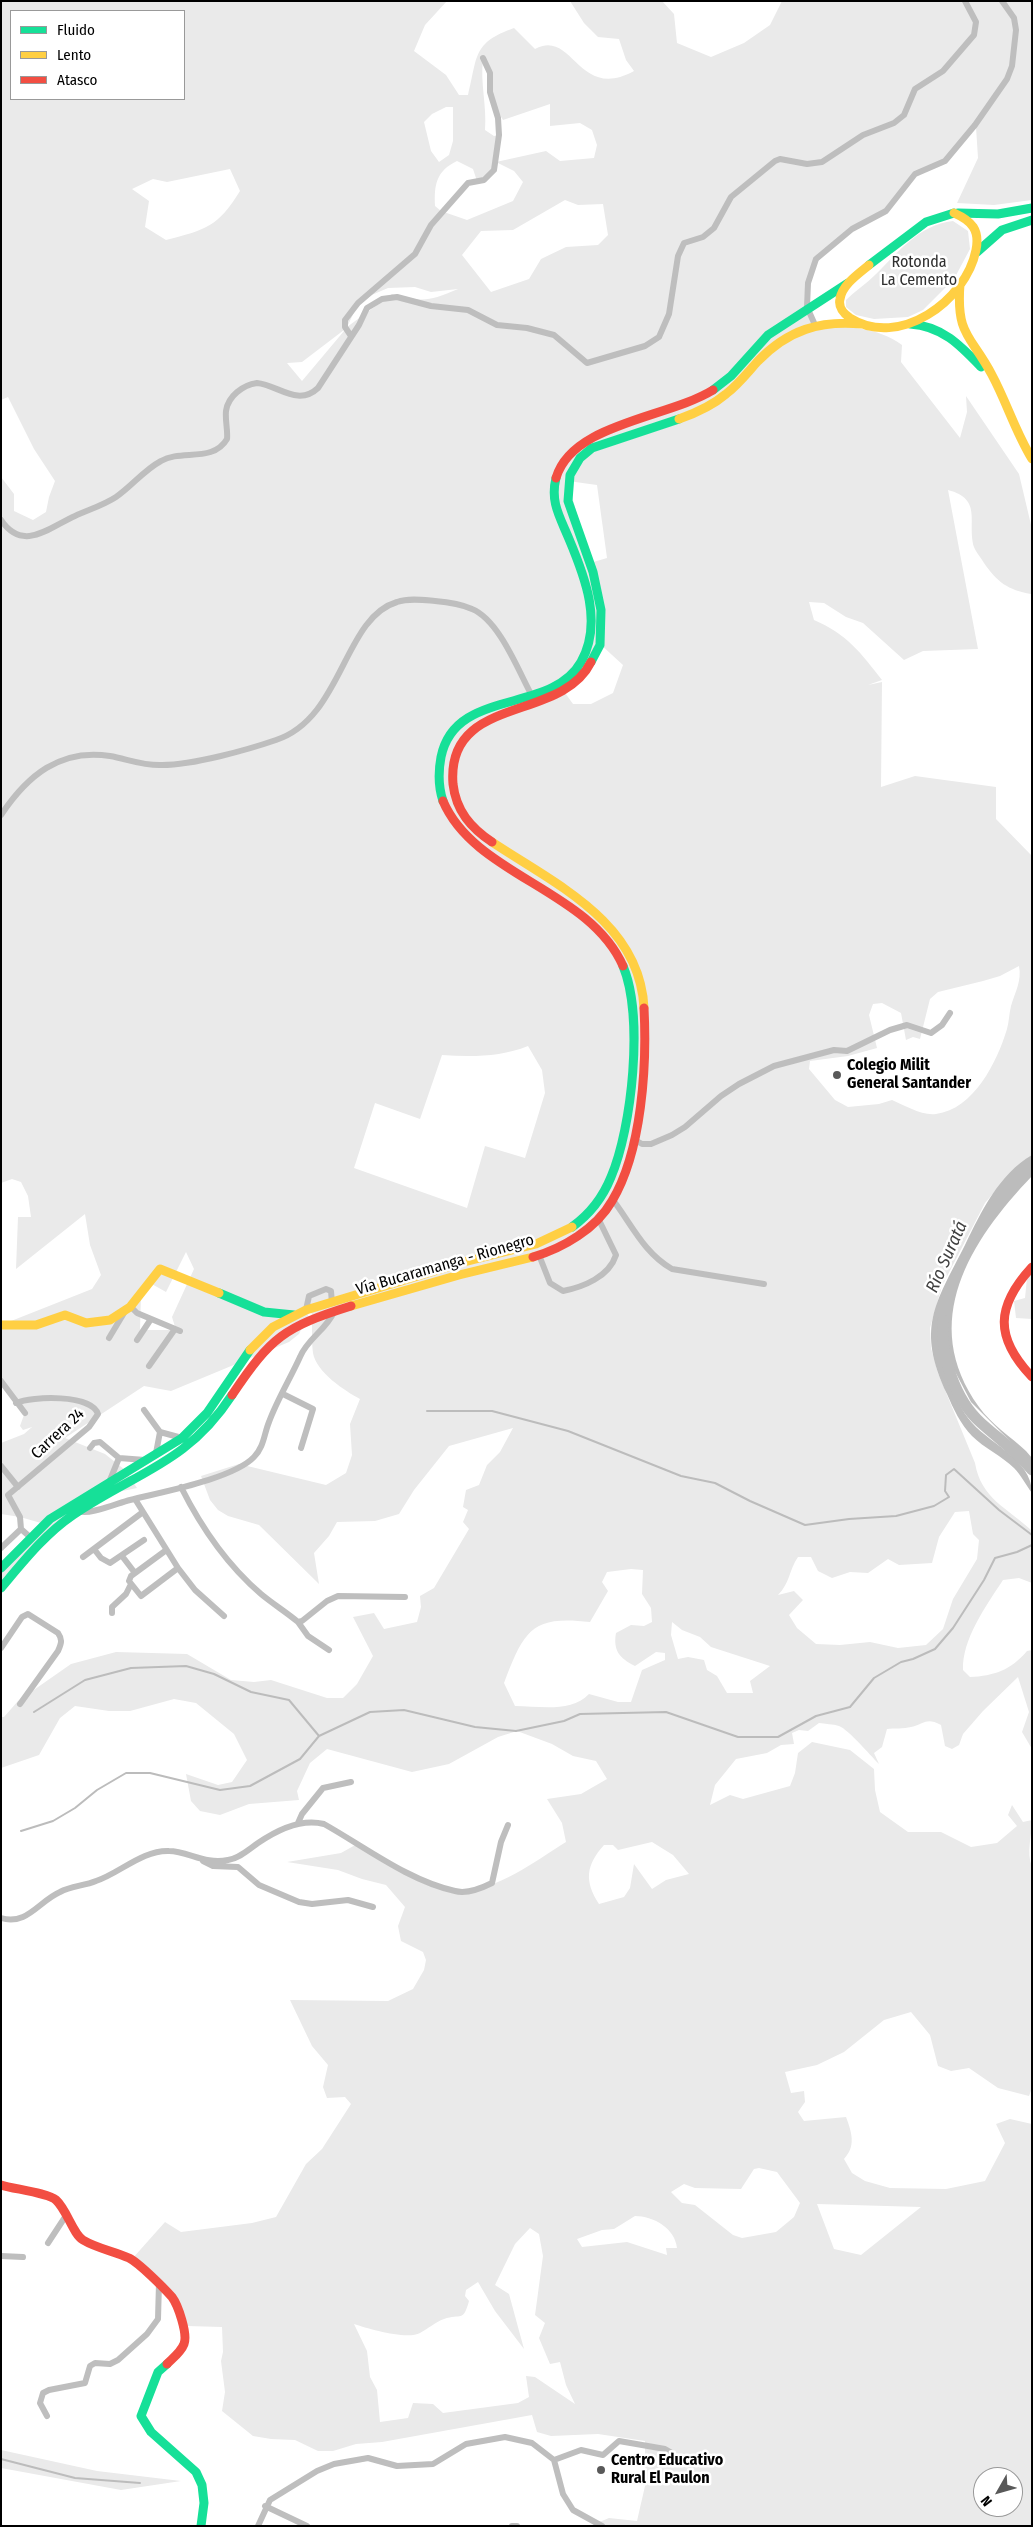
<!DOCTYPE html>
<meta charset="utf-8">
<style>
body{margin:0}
#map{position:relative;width:1033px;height:2527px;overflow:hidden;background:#fff;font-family:"Fira Sans Condensed",sans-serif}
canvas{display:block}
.frame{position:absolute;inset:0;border:2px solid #000;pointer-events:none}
.legend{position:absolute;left:10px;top:10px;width:175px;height:90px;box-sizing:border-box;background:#fff;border:1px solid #999;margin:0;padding:6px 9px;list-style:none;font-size:15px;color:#000}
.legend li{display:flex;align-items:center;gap:10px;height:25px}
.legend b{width:25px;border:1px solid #999}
.north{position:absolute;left:973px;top:2467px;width:50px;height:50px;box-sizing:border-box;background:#fff;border:1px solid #999;border-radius:50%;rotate:232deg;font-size:14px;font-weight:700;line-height:20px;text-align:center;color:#000}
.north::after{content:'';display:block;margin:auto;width:18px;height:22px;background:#595959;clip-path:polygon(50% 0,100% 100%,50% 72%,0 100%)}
</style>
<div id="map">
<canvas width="1033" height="2527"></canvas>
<div class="frame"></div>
<ul class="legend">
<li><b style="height:6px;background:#16e098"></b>Fluido</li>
<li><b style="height:6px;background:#ffcf43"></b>Lento</li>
<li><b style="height:6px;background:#f24e42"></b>Atasco</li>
</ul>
<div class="north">N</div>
</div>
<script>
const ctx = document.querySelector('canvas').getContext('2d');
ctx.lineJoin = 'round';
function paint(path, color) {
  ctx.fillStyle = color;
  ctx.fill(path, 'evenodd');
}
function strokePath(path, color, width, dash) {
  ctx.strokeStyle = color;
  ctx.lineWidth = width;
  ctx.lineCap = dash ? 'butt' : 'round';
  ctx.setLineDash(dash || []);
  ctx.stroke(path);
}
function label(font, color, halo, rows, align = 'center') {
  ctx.font = font + ' "Fira Sans Condensed",sans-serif';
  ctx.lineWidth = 5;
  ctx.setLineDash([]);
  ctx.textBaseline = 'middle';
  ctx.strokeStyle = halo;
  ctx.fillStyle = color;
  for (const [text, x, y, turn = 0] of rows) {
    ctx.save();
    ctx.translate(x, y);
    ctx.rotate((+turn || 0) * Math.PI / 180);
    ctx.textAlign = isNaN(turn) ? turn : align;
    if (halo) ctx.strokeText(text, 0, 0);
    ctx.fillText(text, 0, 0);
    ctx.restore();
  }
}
paint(new Path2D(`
 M1,1H447L425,25L414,51L446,75L459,95H468C478,56 472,43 514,28L535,49C573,28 578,102 634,71L626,60L619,39L598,37L584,23L570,1H662L674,14L677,43L711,57L744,43L770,25L782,1H1032V200L994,205L957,203L978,158L976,127L949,156L907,181L892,207L851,228L812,267L807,307L815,325C845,326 878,327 902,345L901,362L960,438L967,412L966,396L1019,474L1032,529L1031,594C1008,590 997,582 984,563C981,558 976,552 974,547C967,522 983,499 948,490L978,649L923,651L904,660L863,623L846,617L824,603L809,602L814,620C847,634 861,653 882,680L868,685L882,682L881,787L915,776L996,787V819L1032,856V1155L1007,1177L985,1203L942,1286L930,1328L931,1348L938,1373L975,1463C981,1499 1008,1508 1032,1531V1583L1019,1578L1003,1580C986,1606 962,1639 963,1670L970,1677C994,1676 1011,1670 1027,1651L1032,1650V1749L1022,1732L1029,1712L1018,1677L983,1711L963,1734L959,1745L952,1749L945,1746L941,1725C926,1717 925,1724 911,1727C904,1729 894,1728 887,1729L882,1747L874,1753L879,1764C869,1754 849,1730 839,1726C833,1724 825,1724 819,1723L808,1731L799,1730L792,1733L794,1744L781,1745L767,1753L736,1759L715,1785L710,1805L730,1795L743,1799L790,1786L795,1773L798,1753L812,1742L850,1750L874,1769L875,1790L880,1812L908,1832H941L971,1847L997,1843L1017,1826L1008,1815L1012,1805L1023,1822L1032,1820C1032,1836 1026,1852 1032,1867V2088L1029,2096L998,2088L969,2068L951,2071L938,2066L930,2035L911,2012L884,2020L844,2052L817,2065L785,2072L791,2093L804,2091L805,2102L798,2112L804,2121L846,2117C852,2133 856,2146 844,2159L852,2173L865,2181L890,2188L946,2189L985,2181L1005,2143L996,2124L1010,2119L1032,2124V2526H590L609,2518L637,2521L645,2486V2441L598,2434L551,2436L537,2432L532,2415L382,2442L356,2444L333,2451H318L295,2440L271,2439L253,2436L222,2411L225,2392L221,2361L223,2352L222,2327L187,2326L181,2311L132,2259L165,2222L181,2232L252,2223L276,2217L306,2164L322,2149L351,2104L345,2097L327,2098L323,2087L328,2065L312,2046L290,2000L388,2001L413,1989L424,1970L426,1960L423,1952L401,1941L398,1926L405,1907L386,1885L362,1879L338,1870L287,1862L341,1853L357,1844C373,1853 443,1892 458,1892C498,1890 534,1862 566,1842L562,1823L547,1799L581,1794L607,1779L596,1761L573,1756L552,1744L517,1731L498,1737L449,1764L412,1772L327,1749L310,1763L297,1791L299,1800L249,1804L220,1815L200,1811L191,1801L186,1774L218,1785L232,1782L247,1760L234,1734L196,1703L174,1699L130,1711H109L75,1706L60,1718L39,1755L1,1768V1717H4L18,1701L71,1664L116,1652L187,1654L231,1680L254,1682L271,1680L327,1698H343L357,1684L373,1656L353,1617L374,1613L384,1629L417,1622L421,1607L420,1596L434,1588L469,1529L463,1522L468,1510L463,1507L466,1490L479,1485L487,1465L500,1452L513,1428L449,1446L414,1490L399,1514L375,1521L337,1522L329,1536L314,1553L319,1584L259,1525L228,1516L218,1510L210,1500L201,1476L239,1464L326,1485L346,1473L352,1455L350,1424L360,1399C345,1391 316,1372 313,1353C311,1339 313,1323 311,1309L299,1334L289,1342L171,1391L144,1386L65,1438L105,1454L125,1470L137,1488L108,1494L40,1545L1,1594V1572L41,1523L20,1517L1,1514V1443L24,1434L32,1427L23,1430L20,1426L25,1412L1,1380V1325L92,1289L101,1275L90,1245L85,1214L16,1269L18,1217H31L28,1196L21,1182L12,1179L1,1183V477L14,494V511L33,520L46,512L49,497L55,481L34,449L8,397L1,400ZM11,11H184V99H11ZM483,59C493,79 491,102 503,120L550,104V126L580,123L592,130L597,145L594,158L560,161L546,151L496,162L514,171L523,182L513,201L467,220L441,211L435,206C434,185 436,171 457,161L473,169L477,181L494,170L499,135L494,136L485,130C487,106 480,83 483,59ZM446,107H453V141L449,155L439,162L431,151L424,122L432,114ZM230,169L240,191C218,227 205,230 166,240L145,227L149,201L132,189L153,179L167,182ZM565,200L578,205L603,204L608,235L598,245L566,247L541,259L529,279L491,292L462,255L481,231L513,230ZM415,287L431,292L458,289C427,302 424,302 392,294L347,327L360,300L388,288ZM344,330V331L302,381L287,363L302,362ZM568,481L597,485L607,558L590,563ZM600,644L623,665L613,693L591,704H573L563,690ZM1019,966C1022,981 1015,992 1011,1006C1009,1014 1009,1022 1007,1029C997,1062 974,1109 936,1114C922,1116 904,1105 892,1100L879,1104L848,1107L835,1100L809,1069L810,1061L848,1056L877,1048L869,1015L873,1004L882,1003L901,1013L906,1040L913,1037L920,1039L930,999L938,992L983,981L1000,976ZM528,1046L542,1070L545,1093L525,1158L485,1146L467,1208L354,1168L375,1103L420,1119L442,1055C471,1057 501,1057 528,1046ZM186,1252L194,1269L172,1317L176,1330H140L141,1293L150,1283L166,1292ZM969,1511L973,1534L979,1540L977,1559L953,1599L943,1629L926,1645L898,1648L870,1642L840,1645L816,1644L797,1628L789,1615L803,1600L794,1591L778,1595C790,1583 789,1570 798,1557H811L818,1571L832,1578L850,1572L868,1573L888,1559L899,1565L932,1563L939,1537L955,1512ZM631,1569L643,1570L642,1594L651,1608L652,1622L644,1626L631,1625L616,1633C613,1650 619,1658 635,1666L656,1652L665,1653V1660L642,1670L631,1702H618L589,1694C571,1713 539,1706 515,1706L504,1683C524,1631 531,1615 590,1622L608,1591L602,1582L607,1572ZM672,1622L682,1630L700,1637L711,1647L770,1666L750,1681L753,1693H727L717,1676L707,1670L704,1660L688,1657L678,1659L671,1635ZM652,1842L673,1855L689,1874L666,1880L652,1889L634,1864L630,1888L624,1897L599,1904C584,1881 586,1865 604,1845H613L618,1850ZM759,2168L777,2172L800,2203L794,2217L776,2232L742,2238L733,2235L695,2205L682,2203L671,2192L684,2184L695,2188L741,2189L754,2169ZM817,2204L921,2207L861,2255L834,2249ZM635,2216C653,2216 675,2228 677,2248H666L667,2255L627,2242L582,2247L577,2239L602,2230L614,2229ZM530,2228L539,2234L543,2256L535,2315L545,2323L539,2338L550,2364L560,2362L566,2385L575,2404L535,2377L526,2376L529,2397L518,2403L443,2413L433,2404L413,2403L408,2418L380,2422L377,2390L370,2377L367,2351L354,2324C369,2329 407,2340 420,2333C428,2329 435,2322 444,2319C461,2313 463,2323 469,2301L465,2296L466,2290L478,2282L495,2311L524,2349L509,2294L495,2285L515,2244ZM983,2477H1013V2507H983Z
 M953,221L968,231L970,249L954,279L923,310L908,317L874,319L856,315L846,307V300C855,291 866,284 875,275C899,252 918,225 953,221Z
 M1032,1272V1319L1016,1318L1014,1301L1025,1298L1027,1278Z
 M1,2450L97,2471L181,2481L121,2490L1,2468Z`), '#eaeaea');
paint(new Path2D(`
 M1032,1155V1176C970,1241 918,1322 979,1407C991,1424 1011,1437 1026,1451L1032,1458V1463L971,1402L950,1362L942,1331C943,1364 949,1391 968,1418C986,1443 1032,1458 1032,1493C1026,1485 1021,1475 1014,1468C1002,1456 984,1448 972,1436C961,1425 953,1408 947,1394C916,1328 935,1304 965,1245C981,1212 999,1174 1032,1155Z`), '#bcbcbc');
strokePath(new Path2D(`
 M427,1411H492L568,1431L681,1476L715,1483L750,1501L805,1525L849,1519L896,1516L934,1506L949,1497L945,1491L946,1475L954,1469L999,1510L1032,1535
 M34,1712L85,1680L131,1668L186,1666L214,1674L251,1692L289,1700L319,1736
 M21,1831L53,1821L75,1808L97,1790L126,1773H150L220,1790L250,1786L300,1759L319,1736L370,1712L404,1710L475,1727L516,1731L564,1721L580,1714L666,1712L738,1737H778L816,1716L850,1707L874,1678L901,1662L913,1659L935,1649L953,1628L984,1580L995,1558L1017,1552L1032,1545
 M1,2459L75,2478L140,2483`), '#bcbcbc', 2);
strokePath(new Path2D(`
 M943,1320C940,1354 955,1400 981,1423C1000,1440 1015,1450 1032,1470`), '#bcbcbc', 11);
strokePath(new Path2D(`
 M815,325L807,307L808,283L816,259L852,229L886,211L915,174L945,161L975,125L1007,79L1012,66L1016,30L1014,18L1002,1
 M351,336L345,327V320L358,303L415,254L431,225L468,183L484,180L494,170L499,135L498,118L490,92V73L483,58
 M1,520C23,553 50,527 75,516C88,510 104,505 116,497C132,486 144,470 161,461C181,449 213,463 227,439C228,430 225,421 226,411C228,396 243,385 257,383C278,385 298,407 318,388L359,325L367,308L382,299L397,297L431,306L468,310L497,325L527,328L554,335L587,363L645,346L659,337L669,314L678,256L684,243L703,237L714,228L731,197L775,161L780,159L807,164L822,162L863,135L894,123L904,115L915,89L943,71L974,35L976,22L965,1
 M1,815C27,776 60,748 110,756C127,759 144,766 162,765C193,765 247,750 276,740C343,718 343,618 397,602C409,598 423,600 435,601C447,602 461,604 472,609C499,620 518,670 531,694
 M635,1140L642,1144H651L672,1135L685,1127L721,1096L739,1084L774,1066L834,1050L847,1051L890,1030L907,1025L931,1033L942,1025L950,1013
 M613,1200C632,1225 644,1253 672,1269L764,1284
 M539,1255L550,1283L563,1291C583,1287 609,1277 616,1255L598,1218
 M131,1307L137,1313L180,1331
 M306,1310L309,1296L326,1289L331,1291L332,1303
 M109,1338L124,1313
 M137,1340L151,1319
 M149,1366L175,1329
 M1,1381L25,1413
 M283,1394L313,1409L301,1448
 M16,1403C32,1396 92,1394 98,1414L89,1427L8,1495L20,1517L21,1529L30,1537
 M144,1410L160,1432L156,1453
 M160,1432L182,1438
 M90,1448L94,1443L100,1442L119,1458L145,1460
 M1,1466L18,1487
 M110,1480L119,1458
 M181,1487C201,1527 226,1564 261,1594C273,1604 286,1612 298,1622L302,1621L327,1601L338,1596L405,1597
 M135,1499L178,1568L195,1590L224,1616
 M79,1511C87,1516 118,1503 130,1500C161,1492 233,1479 254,1457C264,1447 264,1434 269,1422C277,1400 290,1379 300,1357C307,1339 326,1330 334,1312
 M1,1548L21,1529
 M94,1549L101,1558L110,1563L144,1540
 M165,1551L131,1576L129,1581L141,1596L178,1568
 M122,1556L135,1573
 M83,1557L143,1512
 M112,1613V1607L126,1594L131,1584
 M298,1622L308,1636L329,1650
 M1,1648L22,1617L28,1614L58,1633C63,1640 61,1644 58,1651L20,1704
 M298,1823L302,1814L323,1788L351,1782
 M203,1861L213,1866L238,1867L259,1885L299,1902L312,1904L348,1900L373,1907
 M1,1918C27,1926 39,1901 60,1892C71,1886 84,1886 96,1881C120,1873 142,1850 169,1851C188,1851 205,1865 228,1860C240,1858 249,1849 258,1843C277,1830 301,1818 324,1824C365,1847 409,1881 455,1891C466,1894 482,1888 492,1883L501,1842L508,1825
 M48,2243L67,2214
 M1,2256L23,2257
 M47,2416L40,2403L43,2393L49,2390L85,2383L90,2366L95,2363L110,2364L118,2360L147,2334L158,2319L159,2283
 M554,2460L581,2450L603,2455L619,2441L665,2449L672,2453
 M265,2506L307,2526
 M258,2526L270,2500L317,2471L334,2464L368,2458L397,2466L433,2464L466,2444L505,2437L532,2443L554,2460L563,2494L573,2510L602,2526
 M512,2526H517`), '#bebebe', 6);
strokePath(new Path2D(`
 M958,213L998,214L1032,208
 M977,252L1002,230L1032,220
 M869,265L926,222L954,213
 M910,324C942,326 960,345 981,367
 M713,390L731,376L768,335L848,283
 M591,662L600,645L601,610L593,572L568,501L570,475L580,458L592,448L679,419
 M443,801C438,786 438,773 441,757C455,687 551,715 581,662C603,623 585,577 569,539C560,517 550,502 556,478
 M572,1227C590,1214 603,1197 611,1177C632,1128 644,1016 623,966
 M219,1293L264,1312L294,1315
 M1,1568L50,1519L182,1438L207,1413L250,1350
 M1,1588C23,1562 45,1534 73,1515C136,1472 187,1464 232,1395
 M167,2364L158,2372L141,2416L151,2432L196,2472L202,2485L204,2503L201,2526`), '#16e098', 9);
strokePath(new Path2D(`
 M869,265C858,274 842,285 840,299C838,307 844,314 850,318C899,349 966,301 976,250C980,230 972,221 954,213
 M960,284C956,336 971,335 992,375C1007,403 1015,431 1032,459
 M679,419C696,413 712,406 726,394C738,385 748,372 758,361C788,330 820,320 862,324
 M492,842C555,884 640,922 644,1008
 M351,1306L459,1275L533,1257
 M1,1325H36L65,1315L86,1323L110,1320L130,1307L160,1269L219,1293
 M250,1350L273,1327L306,1310L464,1262L536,1244L572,1227`), '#ffcf43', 9);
strokePath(new Path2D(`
 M556,478C572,423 668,418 713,390
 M443,801C475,876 589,889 623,966
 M492,842C471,828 456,811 453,784C446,694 561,723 591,662
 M533,1257C563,1248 596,1229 612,1201C642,1151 647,1066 644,1008
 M1032,1267C996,1306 994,1337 1032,1377
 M232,1395C271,1337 284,1327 351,1306
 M1,2185C14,2189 48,2193 56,2200C67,2210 73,2234 83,2240C98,2249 114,2251 129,2258C139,2263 164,2288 172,2297C178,2305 188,2334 184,2344C181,2352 173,2358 167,2364`), '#f24e42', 9);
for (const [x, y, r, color] of [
 [837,1075,5,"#595959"],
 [601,2470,5,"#595959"]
]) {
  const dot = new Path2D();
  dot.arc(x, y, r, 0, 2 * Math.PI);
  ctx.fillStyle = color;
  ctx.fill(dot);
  strokePath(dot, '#fff', 2);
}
label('16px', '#303030', '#fff', [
 ["Rotonda",919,263],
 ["La Cemento",919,281]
]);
label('bold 16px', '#000', '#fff', [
 ["Colegio Milit",847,1066],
 ["General Santander",847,1084],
 ["Centro Educativo",611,2461],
 ["Rural El Paulon",611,2479]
], 'left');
label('16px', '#000', '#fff', [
 ["Vía Bucaramanga - Rionegro",445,1265,-16],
 ["Carrera 24",58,1434,-43]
]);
label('italic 18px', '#414141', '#fff', [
 ["Río Suratá",947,1257,-66]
]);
</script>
